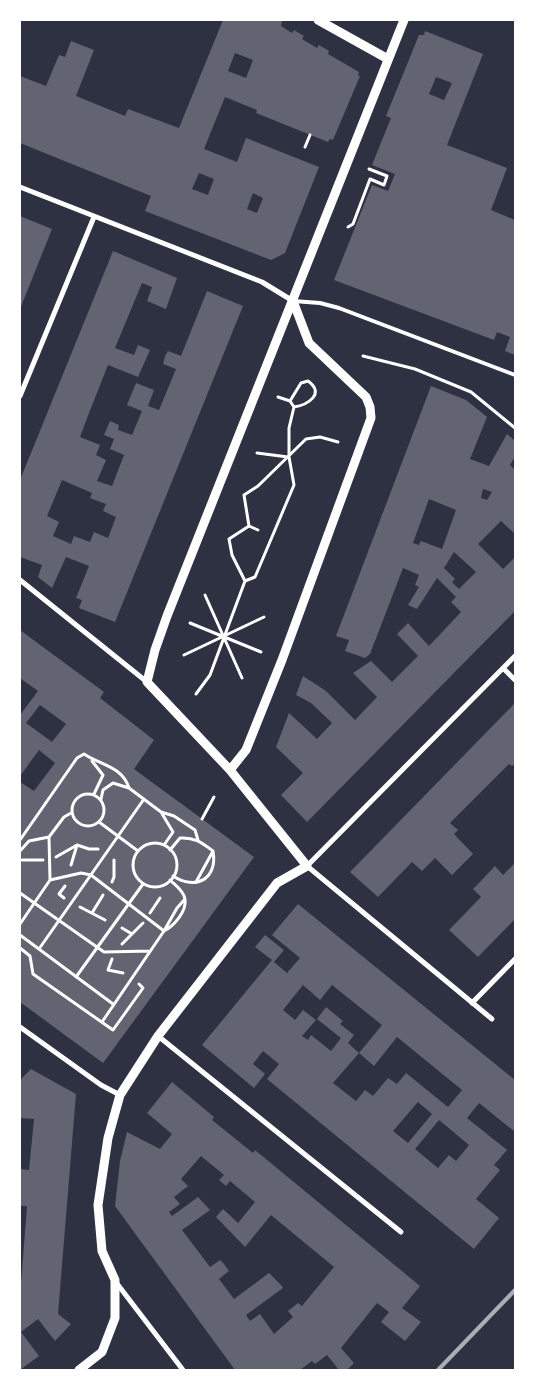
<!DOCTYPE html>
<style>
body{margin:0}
#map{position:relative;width:535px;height:1390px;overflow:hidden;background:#2d3142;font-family:"Golos Text",sans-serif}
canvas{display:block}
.frame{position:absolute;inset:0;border:21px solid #fff;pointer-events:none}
</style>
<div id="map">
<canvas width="535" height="1390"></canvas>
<div class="frame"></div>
</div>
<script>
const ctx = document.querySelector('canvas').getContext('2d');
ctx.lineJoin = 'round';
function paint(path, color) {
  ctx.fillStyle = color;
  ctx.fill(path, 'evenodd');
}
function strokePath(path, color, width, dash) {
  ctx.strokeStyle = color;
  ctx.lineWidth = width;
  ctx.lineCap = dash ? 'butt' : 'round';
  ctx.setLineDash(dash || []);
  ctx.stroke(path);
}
paint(new Path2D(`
 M223,20H282L281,26L292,33L294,30L304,36L302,39L317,48L319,45L329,51L328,54L359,72L358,76H360L333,140L330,139L328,142L256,113L257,110L225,97L204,149L237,162L246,138L319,167L285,253L271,260L145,211L151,196L20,143V76L46,86L59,55L65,57L71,41L94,50L76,96L125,116L128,109L179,128ZM235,53L253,60L246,78L228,71ZM199,173L214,179L208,195L192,189ZM253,193L263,198L257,213L247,209Z
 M425,31L483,54L447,145L507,168L491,210L515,220V355L505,351L510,337L497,332L494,340L334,280L372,185L388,191L395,174L372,165L391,118L386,116L419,35H424ZM436,77L452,83L444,100L429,94Z
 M20,216L52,229L20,309Z
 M113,251L177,278L166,309L147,301L152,287L142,283L115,348L134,355L138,345L150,350L138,377L108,365L89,413L80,437L100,445L96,455L106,460L97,481L112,486L124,455L110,449L114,439L104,435L110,421L119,425L118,430L132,435L142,411L127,405L136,383L154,390L148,406L159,410L176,369L163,364L165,356L168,351L181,356L207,291L243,306L115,622L79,608L82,600L76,598L89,566L66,557L52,588L38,577L42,565L20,557V480ZM62,480L92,493L90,498L106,504L103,511L116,517L108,538L94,532L90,542L74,536L71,544L53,536L59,522L47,516Z
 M431,386L466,400L487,417L470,459L489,466L507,434L515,441V457L510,465L515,470V534L501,521L478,544L503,569L515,557V611L307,822L281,795L303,773L276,747L289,713L317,739L332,723L311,703L296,695L303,676L326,691L355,720L377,697L353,673L371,661L392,682L418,656L397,634L408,623L429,646L461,612L451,602L456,597L437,578L417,609L408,605L419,587L415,585L419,575L403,568L370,654L365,658L345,651L349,640L336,636ZM483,489L492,492L487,500L481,498ZM429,499L456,510L442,549L421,541L419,545L413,543ZM454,552L476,572L459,589L452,582L455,579L444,568Z
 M20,630L104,692L100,698L154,740L134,769L254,857L103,1063L20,1002V782L34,791L55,763L39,750L20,776V715L38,691L20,678ZM40,705L66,724L52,742L26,723Z
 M515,703V764L512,766L509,764L450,823L458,830L454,834L473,854L452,875L435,858L422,871L412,862L378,897L350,872Z
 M515,863V919L478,957L449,930L481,897L473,889L479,883L495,866L503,875Z
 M298,904L515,1080V1132L479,1103L467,1118L507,1150L494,1165L500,1170L476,1199L499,1218L474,1249L267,1079L279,1064L263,1051L253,1064L265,1074L254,1088L202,1045L272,960L255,947L265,935L284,950L274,962L287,973L300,958L272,935ZM303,985L320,1000L332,985L382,1025L359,1053L374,1066L397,1037L462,1090L448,1107L406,1073L397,1084L388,1078L373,1096L365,1090L356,1101L333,1083L359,1053L348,1043L354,1035L340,1024L343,1021L326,1007L317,1019L341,1038L331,1051L311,1035L308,1040L302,1036L316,1020L303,1010L295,1020L283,1010ZM418,1102L432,1114L408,1143L393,1131ZM439,1120L469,1145L456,1161L449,1155L438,1168L415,1149Z
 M31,1069L76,1094L58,1314L71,1324L55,1341L38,1319L21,1332L39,1356L20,1370V1281L21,1283L27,1206H20V1169L29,1170L34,1119L20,1118V1080Z
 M172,1082L214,1117L212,1120L253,1153L255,1150L420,1286L402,1308L421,1322L405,1341L381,1322L389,1312L377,1303L341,1348L354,1363L347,1370H339L327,1355L315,1364L312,1361L300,1370H235L115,1206L120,1161L127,1132L160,1149L172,1134L147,1113ZM201,1156L224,1175L219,1180L226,1186L230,1181L255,1202L238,1223L223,1209L216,1217L245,1247L271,1215L334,1267L302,1306L298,1303L288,1311L293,1317L274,1334L260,1314L250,1321L246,1315L283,1288L281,1285L269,1273L234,1299L219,1279L229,1271L224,1264L220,1260L210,1267L182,1230L210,1210L198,1197L172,1216L169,1212L180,1204L174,1197L188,1186L181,1179Z`), '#626471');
strokePath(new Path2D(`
 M305,147L310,135
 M348,227L353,224L370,179L384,185L387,176L369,169
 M363,356L415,369L471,392L515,428
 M290,401L301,383L308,381C326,394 307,405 294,407
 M257,453L288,457
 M244,495L258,486L306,439L320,437L338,442
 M244,495L249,526
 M249,526L258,530
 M229,539L232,555L245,581
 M229,539L249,526
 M245,581L255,577L294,485L289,457V428L294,407L290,401L278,397
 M205,595L242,678
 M190,623L261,652
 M184,655L264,617
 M196,694L210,675L245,581
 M92,761L103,775L94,794
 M72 810a16 16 0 1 1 32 0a16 16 0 1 1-32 0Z
 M101,799L103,790L113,783L129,788L161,812L174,816L195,830L198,840
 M161,812L173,832L164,845
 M202,819L214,797
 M99,822L138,851
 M49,837L50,880
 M20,840L77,758L84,754C100,765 122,766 129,788
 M133 865a22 22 0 1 1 44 0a22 22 0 1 1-44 0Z
 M170,850L180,838C195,837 202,843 213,851C218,879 196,891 173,876
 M20,851L29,841L49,837L64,817L71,813
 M56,857L77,845L89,849H98
 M22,860H43
 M71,865L77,845
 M112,882L114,877V860
 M196,882L212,853
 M20,893L104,952L150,951
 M64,898L59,894L65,886
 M80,907L105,920
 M92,913L103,895
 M150,913L160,898
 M20,924L50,880L81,873L91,875L164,931
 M122,928L132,934
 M164,931C174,926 187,911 185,899C184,891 175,885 170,880
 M20,935L113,1004
 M122,944L143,923
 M20,948L30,956L33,974L113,1030L143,988L139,984
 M39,949L144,799
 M112,959L108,970L123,973
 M76,977L143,884
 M102,1022L164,931L177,908L185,899`), '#fff', 3);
strokePath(new Path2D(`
 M293,301L320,303L339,308L515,375`), '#fff', 4);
strokePath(new Path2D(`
 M20,187L262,282L293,301
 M20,396L94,217
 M20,580L147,682
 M503,668L515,680
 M472,1003L515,959
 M492,1019L307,866L515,656
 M20,1027L101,1085L120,1095
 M158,1036L401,1232
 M115,1281L183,1370`), '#fff', 5);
strokePath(new Path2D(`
 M318,20L388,59
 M230,770L246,750L282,660L371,418L370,407L366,397L309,343L293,301
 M79,1370L102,1352L115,1318V1280L102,1251L98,1205L108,1138L120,1095L158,1036L277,883L307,866L230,770L147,682L155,650L167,616L404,20`), '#fff', 9);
strokePath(new Path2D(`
 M438,1370L515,1290`), '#abadb3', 4);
</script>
